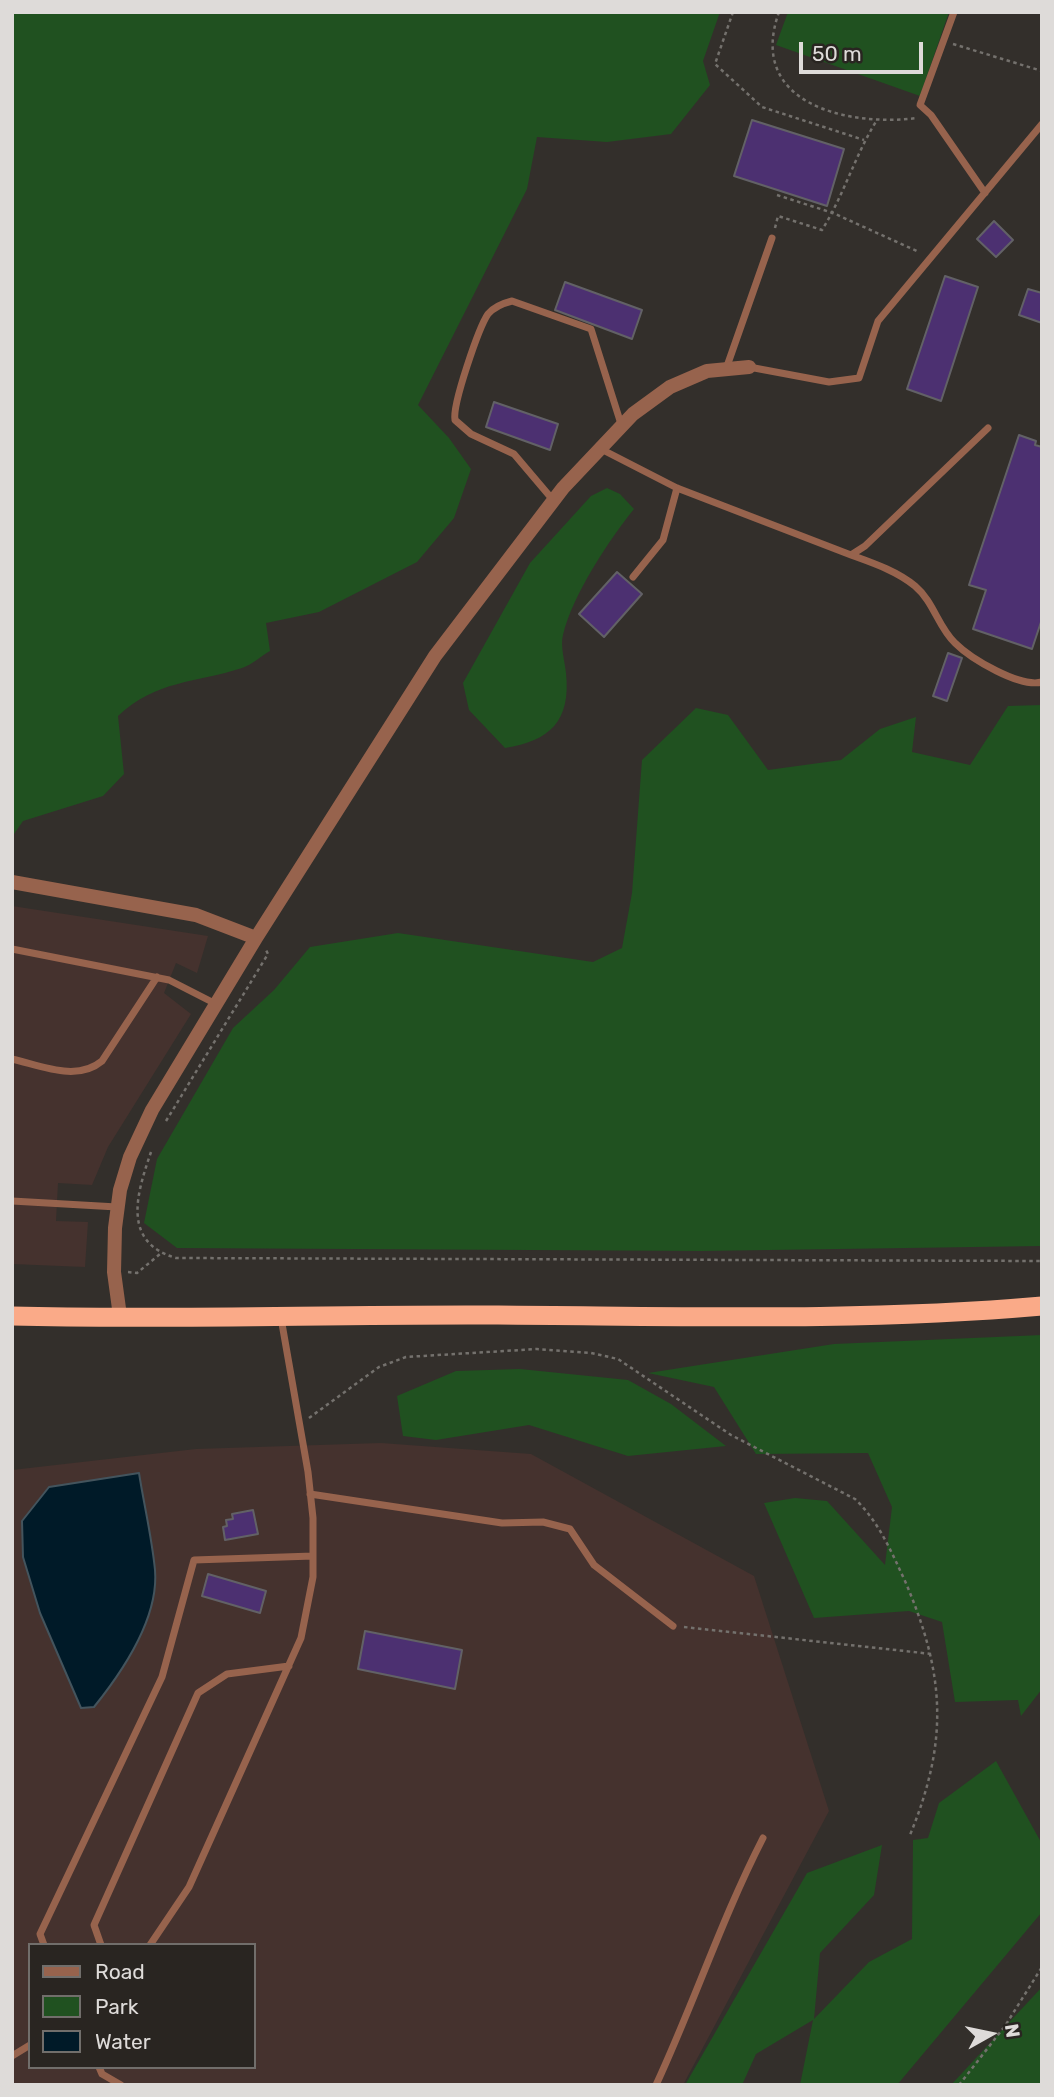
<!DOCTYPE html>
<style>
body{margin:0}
#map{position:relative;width:1054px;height:2097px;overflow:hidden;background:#332f2b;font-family:Rubik,sans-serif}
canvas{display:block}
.frame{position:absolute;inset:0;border:14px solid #dedbd9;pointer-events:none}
.legend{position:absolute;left:28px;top:1943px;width:228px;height:126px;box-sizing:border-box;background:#292521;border:2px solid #716e6b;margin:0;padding:9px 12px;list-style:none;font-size:21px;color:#dedbd9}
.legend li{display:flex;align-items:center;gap:14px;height:35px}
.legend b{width:35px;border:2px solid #716e6b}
.north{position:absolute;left:956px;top:1999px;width:70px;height:70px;-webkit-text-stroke:5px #292521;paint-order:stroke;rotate:81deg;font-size:19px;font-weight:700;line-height:28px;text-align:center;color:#dedbd9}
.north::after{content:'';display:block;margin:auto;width:24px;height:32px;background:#dedbd9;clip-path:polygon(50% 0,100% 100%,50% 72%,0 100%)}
.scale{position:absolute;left:799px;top:42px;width:124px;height:32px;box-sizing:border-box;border:4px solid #dedbd9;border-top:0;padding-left:9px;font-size:21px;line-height:24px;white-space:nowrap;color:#dedbd9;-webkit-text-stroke:5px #292521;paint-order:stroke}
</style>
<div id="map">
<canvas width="1054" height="2097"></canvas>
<div class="frame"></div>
<ul class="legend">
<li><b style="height:9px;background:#97634d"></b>Road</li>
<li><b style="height:19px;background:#205120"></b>Park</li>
<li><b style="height:19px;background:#001a28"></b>Water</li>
</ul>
<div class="north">N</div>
<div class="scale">50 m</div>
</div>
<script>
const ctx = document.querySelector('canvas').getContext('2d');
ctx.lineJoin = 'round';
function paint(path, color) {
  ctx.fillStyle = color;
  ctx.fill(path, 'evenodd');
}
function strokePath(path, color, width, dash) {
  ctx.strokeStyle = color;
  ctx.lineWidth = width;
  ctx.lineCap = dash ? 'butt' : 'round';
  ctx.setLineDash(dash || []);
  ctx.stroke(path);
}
paint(new Path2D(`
 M12,906L208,936L197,973L176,963L164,993L191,1014L108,1147L92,1185L58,1183L56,1221L88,1222L85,1267L12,1264Z
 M381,1443L531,1454L754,1576L829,1811L683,2085H12V1470L196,1449ZM30,1945H254V2067H30Z`), '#45322e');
paint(new Path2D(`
 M12,12H720L703,61L710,85L671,134L607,142L537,137L527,189L418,405L449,438L471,469L454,518L417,562L319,612L266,623L270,651C261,656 252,665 242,668C196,683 156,680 118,716L124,774L103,796L23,821L12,837Z
 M788,12H949L920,96L776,45Z
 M607,488L620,494L634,509C609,540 572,596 563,635C560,646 565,662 566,673C571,721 550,741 505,748L469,710L463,683L530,563L591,496Z
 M1042,705V1246L702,1251L177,1248L144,1223L157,1159L233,1028L274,990L310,947L398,933L593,962L622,948L632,893L642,760L696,708L728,715L768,770L841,760L880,729L916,717L912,752L970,765L1008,706Z
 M1042,1335V1689L1021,1716L1018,1700L955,1702L942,1622L909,1611L814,1618L764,1503L795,1498L827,1501L885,1565L892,1507L868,1453L756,1454L714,1387L648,1373L834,1344Z
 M520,1369L628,1380L671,1404L726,1446L628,1456L529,1425L436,1440L403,1436L397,1396L456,1371Z
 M996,1761L1042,1844V1912L897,2085H800L813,2020L756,2054L742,2085H685L807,1873L882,1845L874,1895L820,1953L814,2019L869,1962L912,1939L913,1840L928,1838L939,1803Z
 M1042,1987V2085H951Z`), '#205120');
const water = new Path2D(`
 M139,1473C144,1505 152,1538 155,1570C159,1618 123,1671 94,1707L81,1708L40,1613L23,1557L22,1521L49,1487Z`);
paint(water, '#001a28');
strokePath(water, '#43545d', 2);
const building = new Path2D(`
 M752,120L844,149L827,206L734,176Z
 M994,221L1013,240L996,257L977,239Z
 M945,276L978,287L941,401L907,389Z
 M565,282L642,310L632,339L555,310Z
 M1028,289L1042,293V323L1019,315Z
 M494,402L558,424L550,450L486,427Z
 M1019,435L1036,441L1035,445L1042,447V619L1032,649L973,629L986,590L969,585Z
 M617,572L642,594L604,637L579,614Z
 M948,653L962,658L947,701L933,696Z
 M253,1510L258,1534L225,1540L223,1527L227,1526L226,1520L233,1519L232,1514Z
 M208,1574L266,1591L260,1613L202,1596Z
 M365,1631L462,1650L455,1689L358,1669Z`);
paint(building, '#4c3071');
strokePath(building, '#626166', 2);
strokePath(new Path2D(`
 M733,12L715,64L762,107L864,140
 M779,12C746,104 848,127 917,118
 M953,44L1042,71
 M777,195L833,213L919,252
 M775,228L778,216L822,230C844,195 855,155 877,120
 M166,1121L268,954L266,950
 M151,1152C137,1193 121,1242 176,1258L1042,1261
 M128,1272L137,1273L160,1254
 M309,1418L379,1367L406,1357L537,1349L591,1353L618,1359L731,1435L855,1499C879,1522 891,1551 905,1581C945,1674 949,1740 910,1835
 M684,1627L932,1654
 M959,2085L1005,2026L1042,1967`), '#74716d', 2.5, [3.5, 3.5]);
strokePath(new Path2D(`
 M954,12L920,105L931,115L985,193
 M749,367L829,382L859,378L878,321L1042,124
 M726,369L772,238
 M599,448L677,488L851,555L865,546L988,428
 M553,500L514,454L471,434L455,420C452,405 479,327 488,314C494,307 504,303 512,301L591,329L621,424
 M851,555C873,563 897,571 915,586C934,602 938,627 955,643C971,659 1020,688 1042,682
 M633,577L663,540L677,488
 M12,949L169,980L216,1004
 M12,1059C42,1066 77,1082 102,1061L157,977
 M12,1201L117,1207
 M310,1494L502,1523L543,1522L570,1529L594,1565L673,1626
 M44,1945L40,1934L162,1677L194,1560L313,1556
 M101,1945L94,1925L198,1693L227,1674L289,1666
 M150,1945L189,1887L301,1638L313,1577V1518L308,1472L281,1318
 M12,2056L30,2045
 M99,2067L102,2074L121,2085
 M656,2085C694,2003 722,1918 763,1838`), '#97634d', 7);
strokePath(new Path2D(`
 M12,882L196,915L256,938
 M120,1316L114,1272L115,1228L120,1190L130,1157L152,1110L256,938L435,656L563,488L633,414L670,387L707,371L749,367`), '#97634d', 14);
strokePath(new Path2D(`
 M12,1316C174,1320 336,1314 498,1315C680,1316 860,1322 1042,1306`), '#faaa88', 19);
</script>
